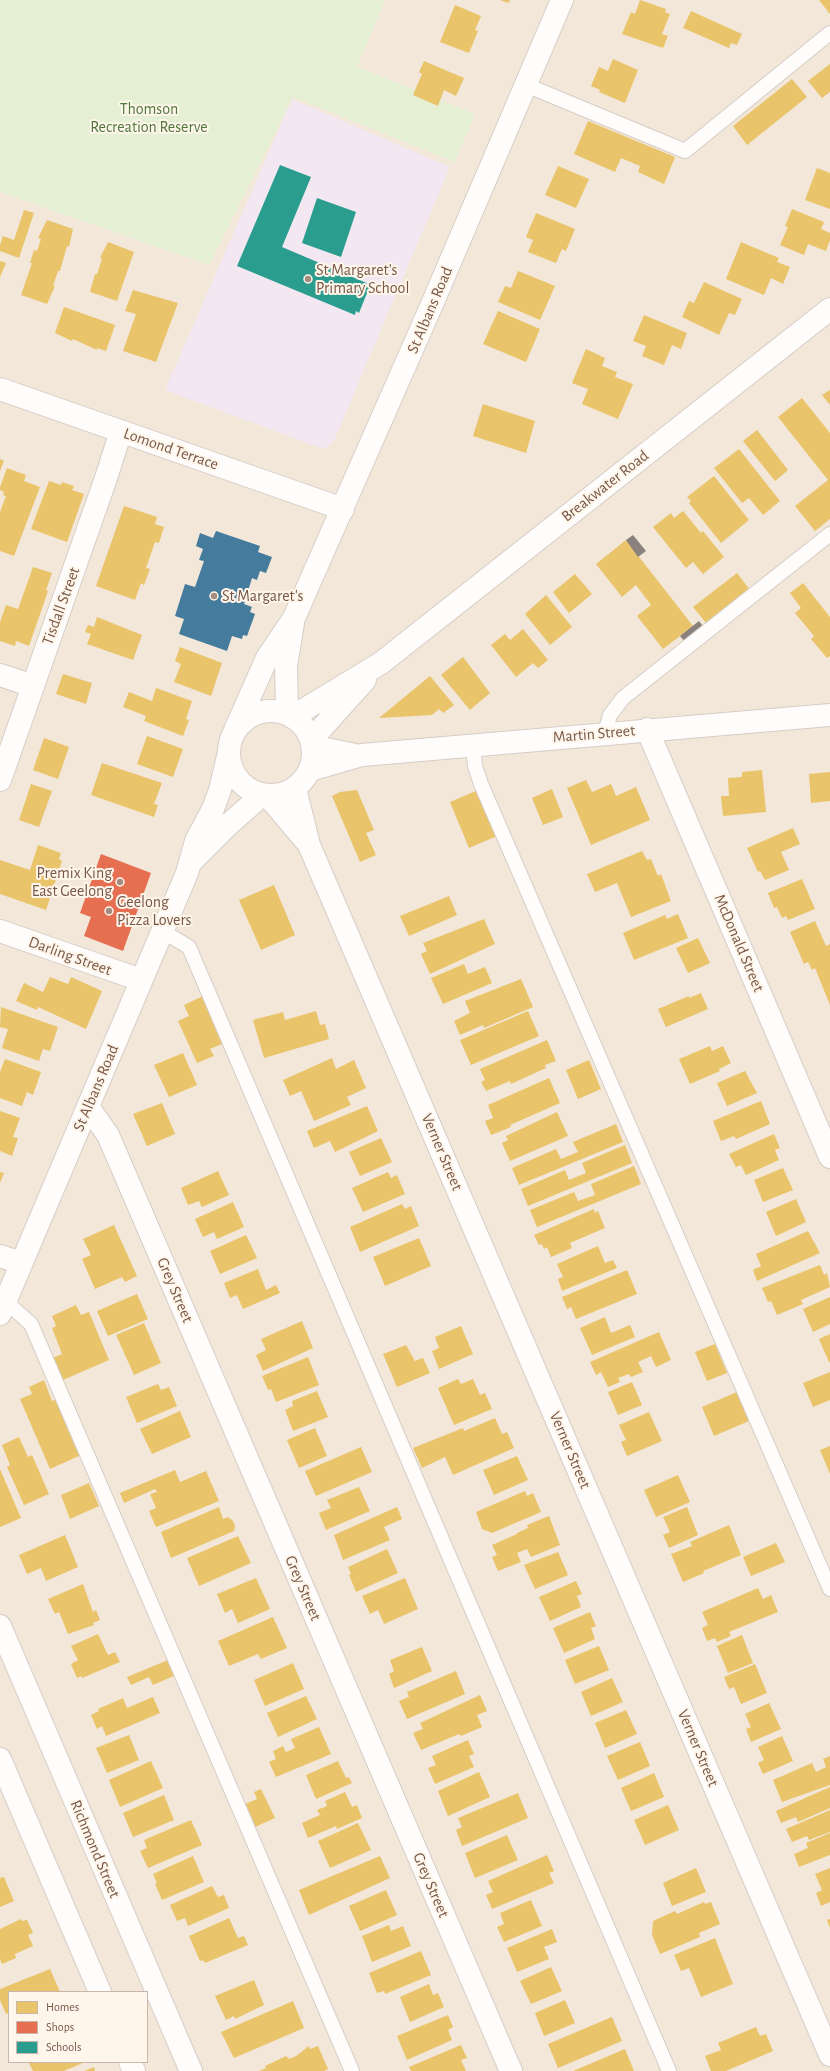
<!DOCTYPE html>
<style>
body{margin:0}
#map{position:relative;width:830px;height:2071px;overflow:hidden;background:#f7f2e9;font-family:"Alegreya Sans",sans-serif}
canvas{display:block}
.legend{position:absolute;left:8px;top:1991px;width:140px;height:72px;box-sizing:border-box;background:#fff6eb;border:1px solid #c9b6aa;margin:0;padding:5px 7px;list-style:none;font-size:12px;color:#775748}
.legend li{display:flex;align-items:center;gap:8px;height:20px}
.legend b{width:20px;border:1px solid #c9b6aa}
</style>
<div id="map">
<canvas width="830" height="2071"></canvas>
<ul class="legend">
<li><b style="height:11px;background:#e9c46a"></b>Homes</li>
<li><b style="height:11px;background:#e76f51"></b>Shops</li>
<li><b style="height:11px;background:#2a9d8f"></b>Schools</li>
</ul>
</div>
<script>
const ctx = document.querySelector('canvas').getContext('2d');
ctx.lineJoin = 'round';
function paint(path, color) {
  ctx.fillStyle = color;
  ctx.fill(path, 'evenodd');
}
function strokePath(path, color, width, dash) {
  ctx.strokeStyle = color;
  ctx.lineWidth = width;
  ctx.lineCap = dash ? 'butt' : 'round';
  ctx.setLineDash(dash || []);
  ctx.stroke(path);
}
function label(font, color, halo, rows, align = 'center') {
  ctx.font = font + ' "Alegreya Sans",sans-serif';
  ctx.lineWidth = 4;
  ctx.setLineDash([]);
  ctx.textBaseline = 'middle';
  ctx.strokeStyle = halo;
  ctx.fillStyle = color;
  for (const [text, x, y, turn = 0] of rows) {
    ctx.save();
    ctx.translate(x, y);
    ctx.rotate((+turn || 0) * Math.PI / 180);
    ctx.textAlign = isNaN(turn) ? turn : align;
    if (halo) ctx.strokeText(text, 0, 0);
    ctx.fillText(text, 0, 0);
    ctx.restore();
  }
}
paint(new Path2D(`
 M385,0H830V2071H0V192L209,265L293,97L455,162L475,114L357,67ZM9,1992H147V2062H9Z`), '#f3e7d9');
paint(new Path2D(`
 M292,99L450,167L333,443L323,449L165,390Z`), '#f3e8f2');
paint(new Path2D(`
 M0,0H385L357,67L475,114L455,162L293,97L209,265L0,192Z`), '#e4efd3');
paint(new Path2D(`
 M500,0H510L508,3Z
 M640,0L666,9L665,12L670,14L662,34L668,36L663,48L622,34L631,12L635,14Z
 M819,0H830V14Z
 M455,5L481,16L475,30L478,31L469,53L440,42Z
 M691,11L742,34L737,45L731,43L729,48L683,28Z
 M613,59L638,70L625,103L599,92L600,90L591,86L599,67L608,71Z
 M424,61L464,78L456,96L444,90L438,106L413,95L422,74L419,72Z
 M830,64V92L822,98L808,81Z
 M792,79L807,97L747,145L733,126Z
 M588,121L675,157L664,184L638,172L640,166L621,158L615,172L574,154Z
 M558,166L589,179L576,208L545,195Z
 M817,168L830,173V209L805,200Z
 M792,209L824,222L821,229L830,233V240L826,251L808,244L804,255L780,245L788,227L785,226Z
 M24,210L34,213L19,258L0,251V245L3,236L14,240Z
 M536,213L575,229L566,251L562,249L556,263L528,252L533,240L526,237Z
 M47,220L73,229L69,247L67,246L60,271H58L53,286H55L47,304L21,295L32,263H30L34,250L37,251L41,239L38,238Z
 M108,242L134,252L117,301L90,292L95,274H97L102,259L100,258Z
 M741,242L779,258L777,262L790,267L783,284L771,278L764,295L726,279Z
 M0,261L6,263L0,277Z
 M518,271L555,286L540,320L498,302L505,286L511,288Z
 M704,282L742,299L735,315L729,313L719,335L682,317L689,301L694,303Z
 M133,290L178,303L156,362L123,351L136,314L125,311Z
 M64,307L115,325L106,351L97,348V350L73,339L72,341L55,333Z
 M498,311L540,329L526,362L483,344Z
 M644,315L687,333L681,349L672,345L664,365L642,356L646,346L633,341Z
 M586,349L605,358L602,366L617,372L615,377L633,384L618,419L582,404L588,389L572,383Z
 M830,390V405L822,395Z
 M802,398L830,433V519L815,531L795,506L828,480L778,417Z
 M483,404L535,421L526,453L473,436Z
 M757,430L788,470L775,481L743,441Z
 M739,449L780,501L763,515L749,498L742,503L714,468Z
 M0,459L4,461L0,471Z
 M7,468L26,475L24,481L40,487L14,556L0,551V512L6,496L3,495L4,492L0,490V487Z
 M714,476L749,520L721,543L689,503L691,501L687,497Z
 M49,481L61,485L62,482L74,486L72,490L84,494L67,542L31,529Z
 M124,506L157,517L155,524L164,527L159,543L155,542L146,568L150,569L144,585L141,583L135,600L96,586Z
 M683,511L701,533L703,531L724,557L703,574L693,562L686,568L653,527L671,513L674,518Z
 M626,540L693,626L663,649L637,616L651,605L636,585L622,597L596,564Z
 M33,567L52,573L46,590L48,591L29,646L16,641L15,646L0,641V622L6,605L18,609Z
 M737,573L750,590L707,624L693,607Z
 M575,574L592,594L569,613L553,592Z
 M803,583L830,617V656L827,658L811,639L814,636L795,613L801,608L790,593Z
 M546,595L572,627L550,645L525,614Z
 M97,617L142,635L133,660L87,644L91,634L85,632L88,625L94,627Z
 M523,629L548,660L538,668L533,663L516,677L491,645L505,634L510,640Z
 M180,647L222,663L211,696L174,682L181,664L175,661Z
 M463,657L490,693L470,710L441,675Z
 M63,674L92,683L86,704L56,694Z
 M430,676L454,705L443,713L439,709L432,715L379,718Z
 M156,688L192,701L186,719L189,720L183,736L144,721L146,716L123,707L129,692L152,701Z
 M147,736L183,749L173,777L137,764Z
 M44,738L69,747L58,779L33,770Z
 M102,763L162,783L154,804L158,805L154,817L91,795Z
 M762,770L766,812L723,816L721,796H729L728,778L742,777V772Z
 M830,772V801L811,803L809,774Z
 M586,780L592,792L611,784L616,796L636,787L650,820L591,845L567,788Z
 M31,784L52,791L39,827L19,820Z
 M552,789L563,817L543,825L532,798Z
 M357,790L374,830L366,833L376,855L360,862L332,796L340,792Z
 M478,790L497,836L469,848L450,802Z
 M793,828L800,844L781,852L789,870L765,880L760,871L758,872L747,848Z
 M38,845L61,853L59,859L62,861L46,910L0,894V860L30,870Z
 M642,851L647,860L651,859L658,876L661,874L671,901L631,917L617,883L595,892L587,874Z
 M802,879L815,909L788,920L786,916L782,918L777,907L774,908L768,893Z
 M274,885L295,935L261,950L239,900Z
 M449,896L457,915L409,936L400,916Z
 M678,914L688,938L634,960L623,933L665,915L667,919Z
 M484,919L495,944L430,974L421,954L427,951L423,943Z
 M815,921L826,946L830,944V1005L815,968L812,970L808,962L804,964L790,932Z
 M698,938L710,963L688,973L676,948Z
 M464,964L468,974L485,967L492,983L443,1004L431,978Z
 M50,977L68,984L71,977L102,991L86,1029L38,1007L37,1010L16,1001L24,983L43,992Z
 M521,979L533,1007L484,1028L483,1025L460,1035L454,1021L470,1013L465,1001Z
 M701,993L708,1009L666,1027L658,1009L689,996V998Z
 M203,996L224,1043L210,1049L214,1056L197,1063L178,1021L189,1016L184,1005Z
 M1,1007L58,1027L50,1051L43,1049L39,1061L2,1048L8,1029L0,1027Z
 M316,1011L320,1025L325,1024L329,1039L264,1058L253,1020L283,1012L285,1020Z
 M528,1011L539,1036L471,1065L460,1040Z
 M547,1040L556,1061L545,1065L546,1068L511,1084L510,1081L486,1091L481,1082L485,1080L480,1069Z
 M710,1046L712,1051L723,1046L731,1063L719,1069L720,1071L690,1084L679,1059Z
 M183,1053L197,1085L169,1097L154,1065Z
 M332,1058L336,1069L354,1060L366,1088L347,1097L351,1105L314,1121L301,1091L290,1096L283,1080Z
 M5,1059L41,1072L33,1095L27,1092L22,1106L0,1098V1072Z
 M589,1060L601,1089L578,1099L566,1070Z
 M745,1071L757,1093L727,1106L717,1083Z
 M549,1078L560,1103L510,1125L511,1127L491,1135L485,1121L493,1118L488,1105Z
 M761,1101L770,1124L736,1139L734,1136L721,1141L713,1121Z
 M162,1103L175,1134L147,1146L133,1114Z
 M367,1106L378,1131L335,1152L330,1141L314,1148L307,1131Z
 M0,1111L20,1118L13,1137L18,1138L12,1156L0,1151Z
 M557,1112L568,1136L510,1161L502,1143L508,1140L506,1136Z
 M616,1124L623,1142L519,1185L512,1168L556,1149L561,1159L578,1152L573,1142Z
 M774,1134L780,1148L775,1150L779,1160L746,1175L741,1165L736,1167L729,1154Z
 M381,1138L392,1162L360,1176L349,1152Z
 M625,1145L632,1163L528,1206L521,1189L565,1170L569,1180L586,1173L582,1163Z
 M634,1166L641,1184L537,1227L530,1210L574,1192L578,1201L595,1195L591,1184Z
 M783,1168L793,1190L763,1202L754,1180Z
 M218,1171L229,1195L202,1207L199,1201L188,1205L181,1188Z
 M0,1172L4,1173L0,1183Z
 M388,1172L391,1178L397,1175L405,1194L363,1212L352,1188Z
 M796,1199L806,1222L776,1236L766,1212Z
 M233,1202L244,1227L217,1239L214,1232L203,1237L195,1219Z
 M402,1204L405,1209L411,1206L419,1226L360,1252L350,1227Z
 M594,1209L595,1213L598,1211L605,1228L570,1243L572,1248L551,1257L547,1247L544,1249L542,1244L539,1245L534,1235Z
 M114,1225L137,1276L125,1282L122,1277L95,1289L82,1259L91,1255L83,1239Z
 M808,1231L820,1253L757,1281L753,1270L761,1266L756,1254Z
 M246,1235L257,1258L220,1274L210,1251Z
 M419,1238L431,1266L385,1286L373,1257Z
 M598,1246L605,1263L613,1260L617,1268L562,1291L558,1279L563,1277L557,1264Z
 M820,1265L824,1275L827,1273L830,1287L801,1300L803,1304L777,1315L771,1301L768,1302L762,1288Z
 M258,1269L266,1290L276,1285L280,1293L243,1309L237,1295L230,1298L224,1283Z
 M627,1270L637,1294L576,1319L571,1307L567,1309L562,1297Z
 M137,1294L148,1319L108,1336L97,1311Z
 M830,1297V1324L813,1332L803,1309Z
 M76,1305L81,1315L89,1312L109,1360L63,1380L53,1358L62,1354L52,1328L56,1326L52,1316Z
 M605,1317L611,1333L630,1325L635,1337L592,1355L580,1328Z
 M302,1321L313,1348L263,1371L256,1355L266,1350L261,1339Z
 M144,1323L161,1363L134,1375L116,1335Z
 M461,1326L473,1354L439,1369L432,1351L439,1348L435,1337Z
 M659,1332L671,1360L656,1367L651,1356L638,1362L643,1372L631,1377L629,1374L618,1378L620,1382L608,1387L601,1372L596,1375L590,1362Z
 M830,1334V1362H829L819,1339Z
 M715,1344L727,1373L707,1381L695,1352Z
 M406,1345L415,1361L423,1358L430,1373L397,1387L383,1354Z
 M308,1357L319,1385L276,1402L271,1389L268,1390L262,1376Z
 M830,1372V1400L813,1407L803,1383Z
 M458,1379L461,1384L473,1379L480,1395L485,1393L492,1409L454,1425L438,1388Z
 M44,1380L52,1401L57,1399L81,1455L50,1469L20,1399L32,1394L29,1387Z
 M632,1382L642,1405L618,1415L608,1392Z
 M158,1384L161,1390L169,1387L177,1406L137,1423L126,1397Z
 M317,1391L328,1417L293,1431L285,1410L293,1406L292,1401Z
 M737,1392L749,1421L714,1436L702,1407Z
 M180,1411L191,1437L152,1454L140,1429Z
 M649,1412L662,1441L627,1456L621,1442L626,1440L619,1425Z
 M495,1418L502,1434L507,1432L514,1448L453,1475L445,1457L422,1468L413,1448L463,1428L464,1431Z
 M315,1428L327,1456L299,1468L287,1440Z
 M19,1437L28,1457L32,1455L49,1494L24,1505L7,1467L10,1465L2,1445Z
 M830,1446V1474L820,1450Z
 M361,1447L372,1472L316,1496L305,1471Z
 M517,1456L528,1480L494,1495L483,1470Z
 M0,1469L21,1518L0,1527Z
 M175,1470L180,1482L206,1471L219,1501L156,1527L149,1511L156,1508L150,1494L157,1492L155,1489L124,1503L120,1493Z
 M678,1475L690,1502L656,1517L644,1490Z
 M89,1483L99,1506L70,1519L61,1495Z
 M359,1487L370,1511L326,1530L319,1513L331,1508L327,1500Z
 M525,1491L527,1496L533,1493L541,1512L492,1533L482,1529L476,1512Z
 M219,1507L223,1519L228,1517L233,1521L235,1526L234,1531L171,1558L161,1532Z
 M397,1507L402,1519L384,1527L390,1540L343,1560L334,1535Z
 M687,1507L698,1535L669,1548L663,1535L670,1532L663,1517Z
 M549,1516L560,1545L531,1557L527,1549L517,1553L521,1562L498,1571L492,1557L497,1555L492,1545L517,1534V1533L528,1528L527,1525Z
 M729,1525L741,1555L703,1571L704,1573L683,1582L671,1554L692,1546L690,1542Z
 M65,1535L78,1567L46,1581L41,1568L27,1574L19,1555Z
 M238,1536L251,1563L199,1586L187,1558Z
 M776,1543L785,1562L751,1576L743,1557Z
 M387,1549L398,1573L356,1592L349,1575L351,1574L348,1567Z
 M558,1552L568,1575L535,1589L524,1565Z
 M256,1578L270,1609L238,1623L232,1609L225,1613L217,1594Z
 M405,1578L418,1609L384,1624L378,1610L370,1614L362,1596Z
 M576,1581L582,1594L577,1596L581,1607L550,1621L539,1597Z
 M83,1584L93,1612L96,1610L100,1620L93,1623L94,1625L68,1634L59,1612L55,1614L48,1599Z
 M758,1588L763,1599L771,1595L778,1612L729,1632L731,1636L717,1642L715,1638L707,1641L702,1628L708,1625L702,1612Z
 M590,1612L596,1626L591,1628L595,1639L564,1653L553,1628Z
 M273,1617L287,1648L261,1659L258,1654L229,1666L218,1641Z
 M98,1634L108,1655L115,1652L120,1662L82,1678L81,1676L77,1678L71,1664L78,1660L71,1646Z
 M742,1635L753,1663L728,1673L717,1646Z
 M599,1646L609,1670L575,1684L565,1660Z
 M422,1647L432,1671L394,1688L389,1674L394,1671L390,1660Z
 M168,1660L176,1675L153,1685L149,1677L131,1685L127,1677Z
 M293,1663L304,1689L265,1706L254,1680Z
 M755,1664L767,1693L741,1704L734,1687L729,1689L724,1677Z
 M456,1671L465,1694L407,1719L399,1701L409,1697L407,1692Z
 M612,1678L623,1702L591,1716L581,1692Z
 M480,1695L487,1711L477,1715L482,1727L461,1736L459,1734L421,1750L413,1733L423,1729L420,1723Z
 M306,1696L317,1719L278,1737L267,1713Z
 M153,1697L160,1713L106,1736L102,1726L97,1729L91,1715L99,1711L98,1709L123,1698L127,1708Z
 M769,1703L781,1729L751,1742L746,1729L751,1727L745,1714Z
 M626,1710L637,1734L605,1748L595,1723Z
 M319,1727L331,1754L276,1777L269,1762L276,1759L273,1751L283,1746L286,1752L295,1748L291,1739Z
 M129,1735L139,1760L107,1773L96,1748Z
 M782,1736L793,1761L763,1774L758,1763L764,1760L758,1747Z
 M468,1740L474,1754L469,1756L474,1767L435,1784L428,1768L436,1765L432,1756Z
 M640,1742L650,1766L618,1780L607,1756Z
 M830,1756V1785L782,1802L773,1780L812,1763L816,1772L826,1767L823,1759Z
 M151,1761L163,1788L120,1807L109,1780Z
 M338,1761L346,1778L349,1777L352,1783L316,1799L306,1775Z
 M479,1772L490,1797L448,1816L438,1791Z
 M654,1773L664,1797L631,1811L621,1788Z
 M830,1787V1808L798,1822L796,1817L781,1823L776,1811Z
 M261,1789L275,1818L255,1827L245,1804L257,1799L254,1792Z
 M345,1792L352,1807L357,1805L362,1818L337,1829L336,1826L308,1838L302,1823L320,1815L317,1810L327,1806L325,1801Z
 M518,1793L528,1818L462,1846L456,1830L462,1827L458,1818Z
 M164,1795L174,1820L133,1837L123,1813Z
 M668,1805L679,1830L645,1845L634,1820Z
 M830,1810V1832L809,1840L807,1836L792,1842L786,1829Z
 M191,1820L202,1845L148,1868L140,1851L147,1848L144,1840Z
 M358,1823L371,1850L330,1868L318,1841Z
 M830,1833V1855L799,1867L794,1854L808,1848L806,1843Z
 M507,1835L518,1860L475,1878L465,1853Z
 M547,1855L554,1871L549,1873L554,1883L492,1909L486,1895L493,1892L488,1881Z
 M193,1856L204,1882L162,1900L155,1884L157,1883L153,1874Z
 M380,1856L390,1878L309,1915L299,1890Z
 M696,1868L706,1892L672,1906L663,1883Z
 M830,1868V1902L821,1906L816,1893L822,1890L815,1874Z
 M4,1877L14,1901L0,1907V1878Z
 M212,1886L218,1897L224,1895L229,1908L188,1926L185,1918L177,1921L170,1905Z
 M386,1890L397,1915L360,1931L349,1906Z
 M531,1900L542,1926L504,1942L497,1927L504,1924L500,1913Z
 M704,1902L705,1904L711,1902L720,1924L699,1933L700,1937L660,1954L652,1935L653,1921L675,1911L677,1914Z
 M229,1918L238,1938L244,1936L248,1945L205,1963L203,1960L200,1961L189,1936Z
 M21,1919L22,1921L27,1920L33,1933L28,1935L33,1946L15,1954L16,1958L2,1964L0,1959V1929Z
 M830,1919V1928L827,1920Z
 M389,1925L391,1931L403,1926L411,1946L372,1962L362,1936Z
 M552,1929L557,1942L544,1947L549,1959L517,1972L507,1948Z
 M715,1938L733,1984L701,1997L689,1968L681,1971L674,1955Z
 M421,1951L431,1975L385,1994L384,1991L377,1993L369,1973Z
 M551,1967L562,1991L531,2004L520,1981Z
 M50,1969L60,1992H9V2013L6,2014L0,2000V1989Z
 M254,1980L264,2005L235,2019L234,2016L226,2020L215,1996Z
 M429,1984L433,1995L438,1993L444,2007L410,2022L400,1997Z
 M565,2000L575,2023L544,2036L535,2013Z
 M293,2001L304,2028L234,2058L221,2032Z
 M448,2015L453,2027L448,2030L452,2040L407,2060L397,2036Z
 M612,2017L622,2041L558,2068L548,2044Z
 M756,2027L760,2036L766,2034L773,2051L726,2071H711L705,2056L721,2050L718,2043Z
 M461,2045L467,2058L461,2060L466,2071H411L409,2067Z
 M309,2046L310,2049L318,2046L328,2069L324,2071H259L266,2068L265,2066L286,2056L289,2059L296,2056Z
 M625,2049L634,2071H573Z
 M85,2062L64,2071H33L29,2063Z
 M94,2067L95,2071H84Z`), '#e9c46a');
paint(new Path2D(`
 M101,854L151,873L123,951L84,936L91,917L80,913Z`), '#e76f51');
paint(new Path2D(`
 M280,165L311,177L282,247L369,284L367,287L369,288L359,313L356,311L355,315L237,266Z
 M317,198L356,212L341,257L302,243Z`), '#2a9d8f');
paint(new Path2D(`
 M216,531L260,546L258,552L272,557L266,573L260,571L257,580L252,578L244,604L252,607L250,612L255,614L247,636L243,635L242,639L232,636L227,651L179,634L184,619L175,616L185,584L195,587L204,561L199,560L203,549L196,546L200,533L213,538Z`), '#457b9d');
paint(new Path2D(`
 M633,535L646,551L638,557L626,540Z
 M699,621L705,629L686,643L680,636Z`), '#8a817c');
const lane = new Path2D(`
 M526,85L685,151L830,33
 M605,733L610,715L623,698L830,534
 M473,745L475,766L481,784L830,1589
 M162,931L189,947L669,2071
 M5,1301L31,1324L352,2071`);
const street = new Path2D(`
 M0,389L343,509
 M0,675L33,686
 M647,729L830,1157
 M312,746L355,755
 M310,770L362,755L830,715
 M0,780L106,478L121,431
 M295,788L309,845L830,2055
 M267,795L305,840
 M0,931L141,980
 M89,1108L108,1135L511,2071
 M0,1256L21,1263
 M0,1626L191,2071
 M0,1759L100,1992
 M130,2062L134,2071`);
const secondary = new Path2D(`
 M229 753a42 42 0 1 1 84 0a42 42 0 1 1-84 0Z
 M287,714L286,666L293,623
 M292,717L381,663L830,309
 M235,730L267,658L294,618L433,302L562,0
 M311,740L365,680
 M192,861L228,825L262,795
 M0,1314L187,873L196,841L213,809L220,790L229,752`);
strokePath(lane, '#d6cdc6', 16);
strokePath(street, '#d6cdc6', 24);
strokePath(secondary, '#d7cdc6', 24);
strokePath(lane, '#fefdfc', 14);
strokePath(street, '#fefdfc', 22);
strokePath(secondary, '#fefdfc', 22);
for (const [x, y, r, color] of [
 [308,279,4,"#a48d80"],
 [214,596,4,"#a48d80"],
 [120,882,4,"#a48d80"],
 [109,911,4,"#a48d80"]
]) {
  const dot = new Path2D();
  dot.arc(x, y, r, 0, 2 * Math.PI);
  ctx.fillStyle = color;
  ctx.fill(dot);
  strokePath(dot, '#fff6eb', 1.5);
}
label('16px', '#50783c', '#fff6eb', [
 ["Thomson",149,109],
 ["Recreation Reserve",149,127]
]);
label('16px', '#775748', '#fff6eb', [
 ["St Margaret's",316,270],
 ["Primary School",316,288],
 ["St Margaret's",222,596],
 ["Premix King",112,873,"right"],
 ["East Geelong",112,891,"right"],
 ["Geelong",117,902],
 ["Pizza Lovers",117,920]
], 'left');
label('16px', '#775748', '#fff6eb', [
 ["St Albans Road",430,310,-67],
 ["Lomond Terrace",171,449,19],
 ["Breakwater Road",605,486,-38],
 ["Tisdall Street",61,606,-70],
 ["Martin Street",594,734,-5],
 ["McDonald Street",739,943,67],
 ["Darling Street",70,956,20],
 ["St Albans Road",96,1088,-67],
 ["Verner Street",442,1152,67],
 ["Grey Street",175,1290,67],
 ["Verner Street",570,1450,67],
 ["Grey Street",303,1588,67],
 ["Verner Street",698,1748,67],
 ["Richmond Street",95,1849,67],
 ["Grey Street",431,1885,67]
]);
</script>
